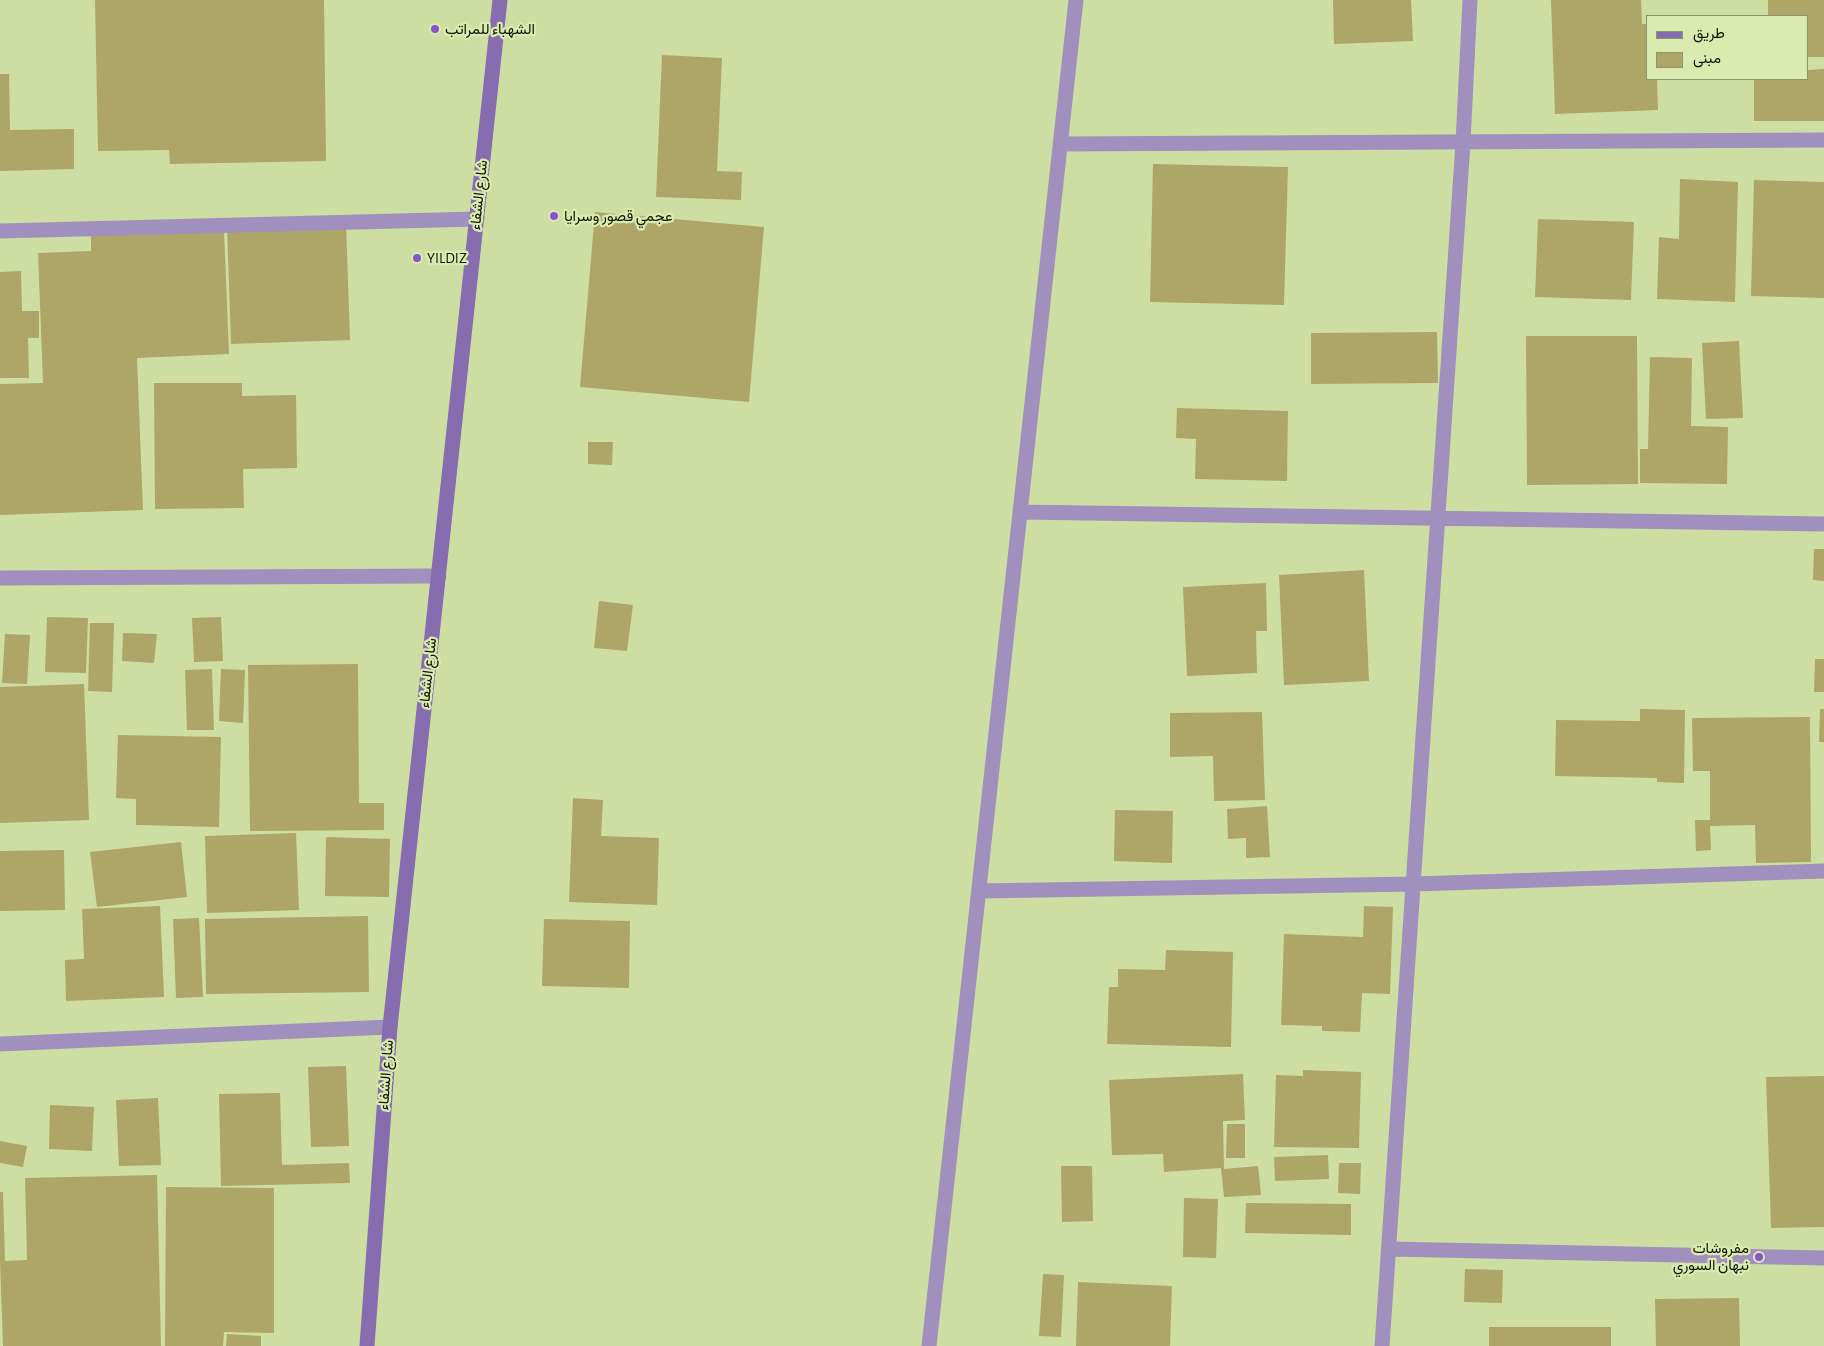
<!DOCTYPE html>
<meta charset="utf-8">
<style>
body{margin:0}
#map{position:relative;width:1824px;height:1346px;overflow:hidden;background:#cedea3;font-family:"Alegreya Sans",Vazirmatn,sans-serif}
canvas{display:block}
.legend{position:absolute;left:1646px;top:15px;width:162px;height:65px;box-sizing:border-box;background:#dbebb0;border:1px solid #89956a;margin:0;padding:6px 9px;list-style:none;font-size:15px;color:#0f1401}
.legend li{display:flex;align-items:center;gap:10px;height:25px}
.legend b{width:25px;border:1px solid #89956a}
</style>
<div id="map">
<canvas width="1824" height="1346"></canvas>
<ul class="legend">
<li><b style="height:6px;background:#866daf"></b>طريق</li>
<li><b style="height:14px;background:#aea569"></b>مبنى</li>
</ul>
</div>
<script>
const ctx = document.querySelector('canvas').getContext('2d');
ctx.lineJoin = 'round';
function paint(path, color) {
  ctx.fillStyle = color;
  ctx.fill(path, 'evenodd');
}
function strokePath(path, color, width, dash) {
  ctx.strokeStyle = color;
  ctx.lineWidth = width;
  ctx.lineCap = dash ? 'butt' : 'round';
  ctx.setLineDash(dash || []);
  ctx.stroke(path);
}
function label(font, color, halo, rows, align = 'center') {
  ctx.font = font + ' "Alegreya Sans",Vazirmatn,sans-serif';
  ctx.lineWidth = 4.5;
  ctx.setLineDash([]);
  ctx.textBaseline = 'middle';
  ctx.strokeStyle = halo;
  ctx.fillStyle = color;
  for (const [text, x, y, turn = 0] of rows) {
    ctx.save();
    ctx.translate(x, y);
    ctx.rotate((+turn || 0) * Math.PI / 180);
    ctx.textAlign = isNaN(turn) ? turn : align;
    if (halo) ctx.strokeText(text, 0, 0);
    ctx.fillText(text, 0, 0);
    ctx.restore();
  }
}
paint(new Path2D(`
 M95,0H324L326,161L170,164L169,150L98,151Z
 M1333,0H1411L1413,41L1334,44Z
 M1551,0H1641L1642,24H1648V79H1657L1658,110L1555,114Z
 M1768,0H1824V57H1808V16H1768Z
 M662,55L722,58L717,171L742,172L741,200L656,197Z
 M1824,69V121H1754V79H1808V70Z
 M0,74H9L10,130L74,129V169L0,171Z
 M1153,164L1288,167L1284,305L1150,302Z
 M1680,179L1738,182L1735,302L1657,299L1659,237L1679,239Z
 M1754,180L1824,182V298L1751,296Z
 M595,212L764,227L749,402L580,387Z
 M1538,219L1634,222L1631,300L1535,297Z
 M346,223L350,340L231,344L227,227Z
 M224,229L229,354L137,358L143,510L0,515V384L43,383L38,253L91,251V234Z
 M21,271L22,311H39V338H28L29,378H0V272Z
 M1437,332L1438,383L1311,384V333Z
 M1526,336H1637L1638,484L1527,485Z
 M1739,341L1743,418L1706,419L1702,343Z
 M1650,357L1692,358L1691,426L1728,427L1727,484L1640,483V449H1648Z
 M154,383H242V396L296,395L297,468L243,469L244,508L155,509Z
 M1177,408L1288,411L1287,481L1195,479L1196,439L1176,438Z
 M588,442H613L612,465L588,464Z
 M1814,549H1824V581L1813,580Z
 M1364,570L1369,681L1284,685L1279,575Z
 M1266,583L1267,631H1256L1257,673L1187,676L1183,587Z
 M599,601L633,605L627,651L594,648Z
 M47,617L88,618L86,673L45,672Z
 M221,617L223,661L194,662L192,618Z
 M90,623H114L112,692L88,691Z
 M123,633L157,634L154,663L122,661Z
 M5,634L30,635L27,684L2,683Z
 M1815,659H1824V692H1814Z
 M358,664L359,803H384V830L250,831L248,665Z
 M212,669L214,730H187L185,670Z
 M221,669L245,670L243,723L219,721Z
 M84,684L89,820L0,823V687Z
 M1640,709L1685,710L1684,783L1657,782V778L1555,776L1556,720L1640,721Z
 M1820,709H1824V742H1819Z
 M1262,712L1265,800L1214,801L1213,756L1170,757V713Z
 M1810,717L1811,862L1756,863L1755,825L1710,826L1711,850L1696,851L1695,820H1710V771H1693L1692,718Z
 M118,735L221,737L219,827L136,825V799L116,798Z
 M573,798L603,800L601,836L659,838L657,905L569,902Z
 M1267,806L1270,857L1246,858V838L1228,839L1227,809Z
 M1115,810L1173,811L1172,863L1114,861Z
 M296,833L299,910L207,913L205,836Z
 M326,837L390,839L389,897L325,896Z
 M181,842L187,897L97,907L90,852Z
 M64,850L65,910L0,911V851Z
 M160,906L164,997L66,1001L65,960L84,959L82,909Z
 M1364,906L1393,907L1390,994L1362,993L1360,1032L1322,1031V1026L1281,1025L1284,934L1363,937Z
 M368,916L369,992L206,994L205,919Z
 M199,918L203,997L176,998L173,919Z
 M544,919L630,921L629,988L542,986Z
 M1166,950L1233,952L1231,1047L1107,1044L1109,987H1118V969L1165,970Z
 M346,1066L349,1146L311,1147L308,1067Z
 M1303,1070L1361,1072L1359,1148L1274,1147L1276,1075L1303,1076Z
 M1243,1074L1245,1120L1223,1121L1224,1169L1258,1166L1261,1195L1224,1197L1221,1168L1164,1172L1163,1154L1112,1155L1109,1080Z
 M1824,1076V1227L1771,1228L1766,1077Z
 M280,1093L282,1165L349,1163L350,1183L221,1186L219,1094Z
 M158,1098L161,1165L119,1166L116,1100Z
 M50,1105L94,1107L92,1151L49,1149Z
 M1227,1124H1245V1158H1226Z
 M0,1141L27,1146L23,1167L0,1163Z
 M1328,1155L1329,1179L1275,1181L1274,1157Z
 M1339,1163H1361L1360,1194L1338,1193Z
 M1061,1166H1092L1093,1221L1062,1222Z
 M157,1175L161,1346H3L0,1261V1192H3L5,1261L27,1260L25,1178Z
 M166,1187L274,1188V1333L224,1332L223,1346H165Z
 M1184,1198L1218,1199L1216,1258L1183,1257Z
 M1246,1203L1351,1204V1235L1245,1233Z
 M1465,1269L1503,1270L1502,1303L1464,1302Z
 M1043,1274L1064,1275L1061,1337L1039,1336Z
 M1078,1282L1172,1286L1170,1346H1076Z
 M1739,1298L1740,1346H1656L1655,1299Z
 M1489,1327H1611V1346H1489Z
 M227,1334L261,1336V1346H226Z`), '#aea569');
strokePath(new Path2D(`
 M1060,144L1824,140
 M0,231L477,219
 M1020,512L1824,524
 M0,578L439,576
 M979,891L1414,884L1824,871
 M0,1044L390,1027
 M1389,1249L1824,1258
 M929,1346L1076,0
 M1382,1346L1463,143L1470,0`), '#a090bd', 15);
strokePath(new Path2D(`
 M367,1346L390,1027L500,0`), '#866daf', 15);
for (const [x, y, r, color] of [
 [435,29,5,"#8854cc"],
 [554,216,5,"#8854cc"],
 [417,258,5,"#8854cc"],
 [1759,1257,5,"#8854cc"]
]) {
  const dot = new Path2D();
  dot.arc(x, y, r, 0, 2 * Math.PI);
  ctx.fillStyle = color;
  ctx.fill(dot);
  strokePath(dot, '#dbebb0', 2);
}
label('15px', '#0f1401', '#dbebb0', [
 ["الشهباء للمراتب",445,29],
 ["عجمي قصور وسرايا",564,216],
 ["YILDIZ",427,258],
 ["مفروشات",1749,1248,"right"],
 ["نبهان السوري",1749,1265,"right"]
], 'left');
label('15px', '#0f1401', '#dbebb0', [
 ["شارع الشفاء",479,195,-84],
 ["شارع الشفاء",428,673,-84],
 ["شارع الشفاء",386,1075,-86]
]);
</script>
